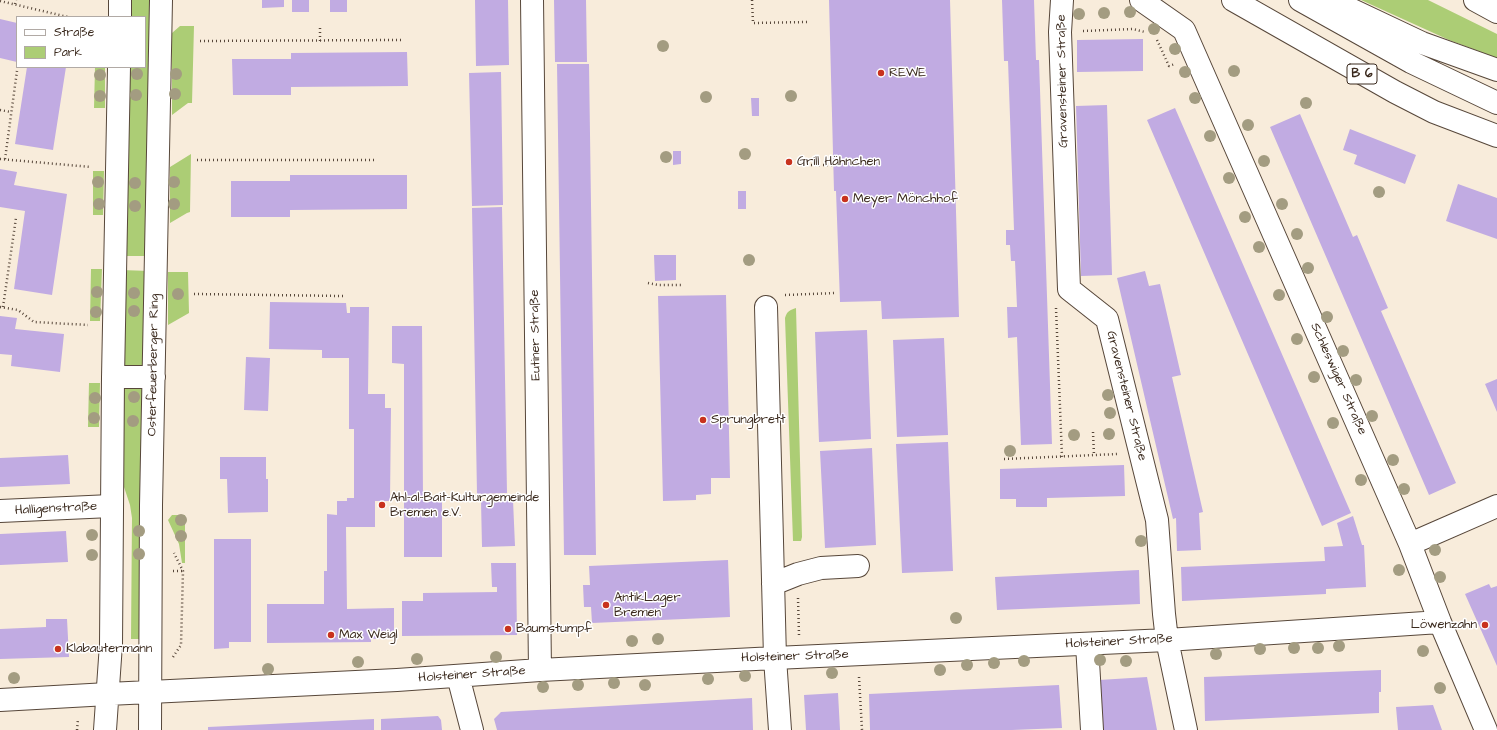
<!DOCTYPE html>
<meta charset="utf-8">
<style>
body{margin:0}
#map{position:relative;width:1497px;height:730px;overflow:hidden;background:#f8ecdb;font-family:"Architects Daughter",sans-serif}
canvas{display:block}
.legend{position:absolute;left:16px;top:16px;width:130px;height:52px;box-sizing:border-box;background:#fff;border:1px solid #b1aaa5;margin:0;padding:5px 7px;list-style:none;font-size:12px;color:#3b2a1e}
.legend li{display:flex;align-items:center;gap:8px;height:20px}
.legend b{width:20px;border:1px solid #b1aaa5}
</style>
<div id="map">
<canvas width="1497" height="730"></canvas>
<ul class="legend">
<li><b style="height:5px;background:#fff"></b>Straße</li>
<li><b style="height:11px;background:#accd75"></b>Park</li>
</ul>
</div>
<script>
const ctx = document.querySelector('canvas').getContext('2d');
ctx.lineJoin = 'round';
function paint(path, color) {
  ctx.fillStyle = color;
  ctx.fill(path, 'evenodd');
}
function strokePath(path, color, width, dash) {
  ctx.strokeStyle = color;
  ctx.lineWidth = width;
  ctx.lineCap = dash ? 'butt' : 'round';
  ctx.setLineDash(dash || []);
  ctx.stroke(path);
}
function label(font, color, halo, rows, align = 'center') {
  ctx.font = font + ' "Architects Daughter",sans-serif';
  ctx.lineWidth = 3;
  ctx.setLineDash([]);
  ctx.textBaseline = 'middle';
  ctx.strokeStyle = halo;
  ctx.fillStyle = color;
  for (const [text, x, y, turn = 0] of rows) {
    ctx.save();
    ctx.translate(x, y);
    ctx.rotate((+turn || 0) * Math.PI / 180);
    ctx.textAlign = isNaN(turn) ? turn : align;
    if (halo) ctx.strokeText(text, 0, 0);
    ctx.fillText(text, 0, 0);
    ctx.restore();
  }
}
paint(new Path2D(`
 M127,0H155L150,256H122L126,67H145V17H127Z
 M1361,0H1428L1497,34V58L1449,40Z
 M180,26H194L192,103H188L172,115V33Z
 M95,67H105V108H94Z
 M191,154L190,212L187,213L170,223V167Z
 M93,171H104L103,215H93Z
 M91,269H102L100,321H90Z
 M121,270L150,271L148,368L119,367Z
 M168,272H188L189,313L168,325Z
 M796,308L802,537L801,541H793L785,318C787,311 790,310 796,308Z
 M89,383H100L99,427H88Z
 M121,388H145L143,639H131L132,518L130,505L121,478Z
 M172,515H185V563H182L179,544L168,520Z`), '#accd75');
paint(new Path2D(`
 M262,0H284V7L262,8Z
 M292,0H309V12H292Z
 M330,0H347V12H330Z
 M475,0H508L509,65L476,66Z
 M554,0H586L587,62H555Z
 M829,0H950L959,317L882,319L881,301L840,302L836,191H834Z
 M1002,0H1034L1036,60H1039L1052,444L1021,445L1017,337L1008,338L1007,307H1017L1015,261H1011L1010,245H1006V230H1014L1008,61H1004Z
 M0,19L17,23L16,38L17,39V62L0,58Z
 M1143,39V71L1077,72V40Z
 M407,52L408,86L291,87V95H233L232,59H291V53Z
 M557,64H589L596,555H564Z
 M27,67H66L53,150L15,144Z
 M501,72L503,205L472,206L469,73Z
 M751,98H759V116H752Z
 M1107,105L1112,275L1081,276L1076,106Z
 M1175,108L1351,513L1322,526L1147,120Z
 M1300,114L1353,237L1357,235L1388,308L1381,311L1456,483L1429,495L1270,127Z
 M1350,129L1416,155L1405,184L1354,164L1357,155L1343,150Z
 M673,151H681V164L673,165Z
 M0,169L17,172L14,185L67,194L52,295L14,289L25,211L0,207Z
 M290,175H407V209L290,210V217H231V181H290Z
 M1458,184L1497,198V239L1446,221Z
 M738,191H746V209H738Z
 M502,207L507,493L477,494L472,208Z
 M654,255H676V280L655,281Z
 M1145,271L1149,286L1160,284L1181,375L1172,377L1203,512L1199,513L1201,550L1177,551L1176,518L1173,519L1117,278Z
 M726,295L730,478H711V494L696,495V500L663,501L658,296Z
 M270,302L346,303L347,313H350V307H369L368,394H385V408H391L390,501H375V527H346L347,609L394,608V638L371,639V642L267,643V604H324V571H327V514L337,515V501H347V498H354V429H349V358H322V350L269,349Z
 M0,316L17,318L15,329L64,334L60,372L11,366L12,355L0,354Z
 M392,326H422L423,501H442V557H404V364L392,363Z
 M867,330L871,439L819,442L815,332Z
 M944,338L948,435L897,437L893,340Z
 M246,357L270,358L268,411L244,410Z
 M1497,379V412L1485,384Z
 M948,442L953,571L902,573L896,444Z
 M872,448L876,545L825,548L820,451Z
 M68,455L70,484L0,487V458Z
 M220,457H266V479H268V512L228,513L227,479H220Z
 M1124,465L1125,496L1047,498V507H1016V499H1000V469Z
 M513,500L515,546L482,547L481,501Z
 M1353,516L1362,545H1364L1366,587L1326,589V594L1182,601L1181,567L1325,561L1324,547L1343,546L1337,523Z
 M66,531L68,562L0,565V534Z
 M214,539H251V642H229V648L214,649Z
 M728,560L730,617L592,623L591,607H584L583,585H590L589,566Z
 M491,563H516L517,635L402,636V601H423V593L497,592V587H492Z
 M1139,570L1140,604L997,610L995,577Z
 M1489,584L1491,588L1497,586V666L1465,594Z
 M46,619H67L69,657L0,659V629L46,627Z
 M1381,670V692H1379V713L1205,721L1204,677Z
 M1147,677L1157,730H1101L1099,680Z
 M1059,685L1062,728L1012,730H870L869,694Z
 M838,693L840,730H806L804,695Z
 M752,698L753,730H497L494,719L501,712Z
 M1433,705L1442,730H1398L1396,707Z
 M438,716L441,720L442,730H381V719Z
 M374,719V730H208V727Z`), '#c1abe2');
const minor = new Path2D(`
 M532,0L540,670
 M1062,0L1060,32L1069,289L1107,319L1157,520L1164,614L1167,640L1186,730
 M1141,0L1184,30L1410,544L1440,622L1486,730
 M766,307L775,658L780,730
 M0,511L111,506
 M1410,544L1497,506
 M773,584L798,574L821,568L858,566
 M1087,644L1092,730
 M458,676L472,730
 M150,692L397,680L540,670L775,658L1167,640L1440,622
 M0,700L108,694`);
const major = new Path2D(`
 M120,17V0
 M113,377H154
 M108,694L150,692
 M105,730L111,644L113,377L119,67
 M150,730L151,505L161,0`);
const highway = new Path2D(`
 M1233,0L1395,92L1434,112L1497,136
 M1300,0L1411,62L1497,103
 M1331,0L1422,43L1497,70
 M1475,0L1497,12`);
strokePath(minor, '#57473a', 24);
strokePath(major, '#57473a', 24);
strokePath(highway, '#57473a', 24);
strokePath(new Path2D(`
 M752,0L753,23L807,22
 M0,1L68,17
 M15,4L16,0
 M320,28V41
 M1083,31L1133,29L1145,32
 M1157,40L1169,66L1175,64
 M200,41L401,40
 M0,110L11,112
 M0,159L91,167
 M5,159L17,71
 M197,160H374
 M811,165H834
 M648,283L658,285H682
 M194,294L343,296
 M785,295L836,293
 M0,307L18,310L34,322L88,325
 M3,307L16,218
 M1056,308L1062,457
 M1093,432L1094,455
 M1004,459L1118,454
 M173,571H183
 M798,598L799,635
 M173,657L181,645L183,571L174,553
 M859,677L862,730
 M77,730L78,719`), '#57473a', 2.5, [1, 3]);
strokePath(minor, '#fff', 22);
strokePath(major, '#fff', 22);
strokePath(highway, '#fff', 22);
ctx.fillStyle = '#a39c81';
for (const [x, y] of [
 [1130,12],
 [1104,13],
 [1079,14],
 [1154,29],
 [663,46],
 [1175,49],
 [1234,71],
 [1185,72],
 [137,74],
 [176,74],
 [100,75],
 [175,94],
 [136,95],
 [100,96],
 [791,96],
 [706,97],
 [1195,98],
 [1306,103],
 [1248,125],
 [1210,136],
 [745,154],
 [666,157],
 [1264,161],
 [1229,178],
 [98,182],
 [174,182],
 [135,183],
 [1379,192],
 [99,204],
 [174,204],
 [1282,204],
 [135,206],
 [1245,217],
 [1297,234],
 [1259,247],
 [749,260],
 [1308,268],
 [97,292],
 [134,293],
 [178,294],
 [1279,295],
 [134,311],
 [96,312],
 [1327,317],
 [1297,339],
 [1343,351],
 [1314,377],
 [1356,380],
 [1108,395],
 [134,397],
 [95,398],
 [1110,413],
 [1372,416],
 [94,418],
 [133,421],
 [1333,423],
 [1109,434],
 [1074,435],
 [1010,451],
 [1393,460],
 [1361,480],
 [1404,489],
 [181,520],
 [139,531],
 [92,535],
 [181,536],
 [1141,541],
 [1435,550],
 [139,554],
 [92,555],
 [1399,570],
 [1440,577],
 [956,618],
 [658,639],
 [632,641],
 [1339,646],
 [1294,648],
 [1318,648],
 [1260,649],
 [1423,651],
 [1216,654],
 [496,657],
 [417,659],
 [1100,660],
 [1024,661],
 [1126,661],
 [358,662],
 [994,663],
 [967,665],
 [268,669],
 [940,670],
 [832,673],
 [745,676],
 [14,678],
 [708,679],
 [614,683],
 [578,685],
 [645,685],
 [543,687],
 [1440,688]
]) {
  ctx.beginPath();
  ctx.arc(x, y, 6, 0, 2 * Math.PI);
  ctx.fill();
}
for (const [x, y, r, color] of [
 [881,73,4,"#c8321e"],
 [789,162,4,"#c8321e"],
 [845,199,4,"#c8321e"],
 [703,420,4,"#c8321e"],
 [382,505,4,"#c8321e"],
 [606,605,4,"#c8321e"],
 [1485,625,4,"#c8321e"],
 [508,629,4,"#c8321e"],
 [331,635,4,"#c8321e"],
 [58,649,4,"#c8321e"]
]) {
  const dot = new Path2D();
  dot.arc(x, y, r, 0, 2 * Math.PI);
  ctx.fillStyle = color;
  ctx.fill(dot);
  strokePath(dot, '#fff', 1.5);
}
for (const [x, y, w] of [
 [1362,74,30]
]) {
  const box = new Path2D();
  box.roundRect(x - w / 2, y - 10, w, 20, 3);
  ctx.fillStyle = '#fff';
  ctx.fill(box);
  strokePath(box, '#3b2a1e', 1);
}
label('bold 12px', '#3b2a1e', null, [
 ["B 6",1362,74]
]);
label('13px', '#3b2a1e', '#fff', [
 ["REWE",889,73],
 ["Grill Hähnchen",797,162],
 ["Meyer Mönchhof",853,199],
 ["Sprungbrett",711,420],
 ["Ahl-al-Bait-Kulturgemeinde",390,498],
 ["Bremen e.V.",390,513],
 ["AntikLager",614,598],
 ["Bremen",614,613],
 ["Löwenzahn",1477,625,"right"],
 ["Baumstumpf",516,629],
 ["Max Weigl",339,635],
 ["Klabautermann",66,649]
], 'left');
label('13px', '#3b2a1e', '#fff', [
 ["Gravensteiner Straße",1063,81,-91],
 ["Eutiner Straße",536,335,-91],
 ["Osterfeuerberger Ring",154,365,-89],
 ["Schleswiger Straße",1338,379,66],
 ["Gravensteiner Straße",1126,396,76],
 ["Halligenstraße",56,509,-3],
 ["Holsteiner Straße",1119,642,-3],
 ["Holsteiner Straße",795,657,-2],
 ["Holsteiner Straße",472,675,-4]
]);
</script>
